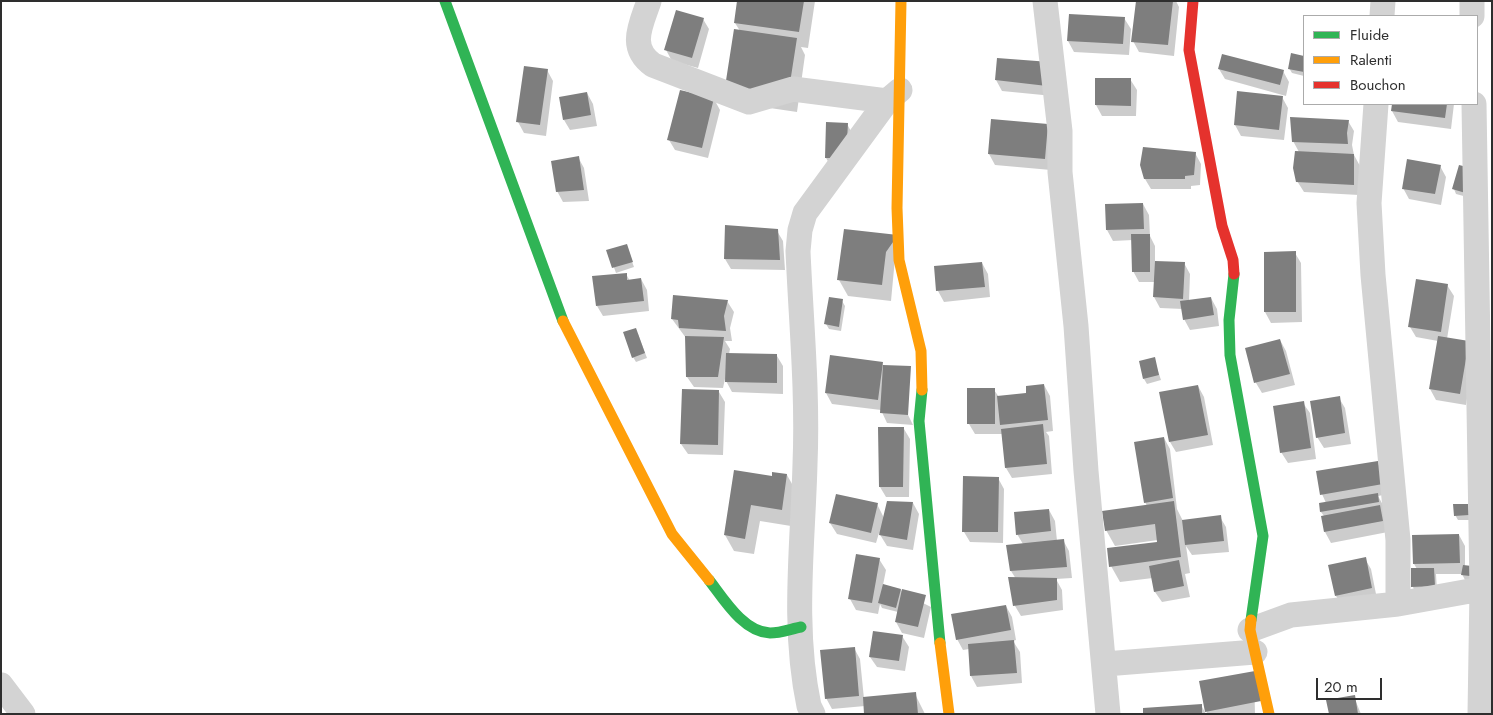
<!DOCTYPE html>
<style>
body{margin:0}
#map{position:relative;width:1493px;height:715px;overflow:hidden;background:#fff;font-family:Jost,sans-serif}
canvas{display:block}
.frame{position:absolute;inset:0;border:2px solid #2e2e2e;pointer-events:none}
.legend{position:absolute;left:1303px;top:15px;width:175px;height:90px;box-sizing:border-box;background:#fff;border:1px solid #ababab;margin:0;padding:6px 9px;list-style:none;font-size:15px;color:#2e2e2e}
.legend li{display:flex;align-items:center;gap:10px;height:25px}
.legend b{width:25px;border:1px solid #ababab}
.scale{position:absolute;left:1316px;top:678px;width:66px;height:22px;box-sizing:border-box;border:2px solid #2e2e2e;border-top:0;padding-left:6px;font-size:15px;line-height:18px;white-space:nowrap;color:#2e2e2e;-webkit-text-stroke:4px #fff;paint-order:stroke}
</style>
<div id="map">
<canvas width="1493" height="715"></canvas>
<div class="frame"></div>
<ul class="legend">
<li><b style="height:6px;background:#30b455"></b>Fluide</li>
<li><b style="height:6px;background:#ff9f0a"></b>Ralenti</li>
<li><b style="height:6px;background:#e5322d"></b>Bouchon</li>
</ul>
<div class="scale">20 m</div>
</div>
<script>
const ctx = document.querySelector('canvas').getContext('2d');
ctx.lineJoin = 'round';
function paint(path, color) {
  ctx.fillStyle = color;
  ctx.fill(path, 'evenodd');
}
function strokePath(path, color, width, dash) {
  ctx.strokeStyle = color;
  ctx.lineWidth = width;
  ctx.lineCap = dash ? 'butt' : 'round';
  ctx.setLineDash(dash || []);
  ctx.stroke(path);
}
paint(new Path2D(`
 M738,1H815L808,48L801,47L805,55L797,112L736,103L740,31L735,23Z
 M1137,1H1176L1179,7L1174,56L1139,52L1133,41Z
 M1070,15L1124,18L1131,29L1129,55L1074,52L1068,41Z
 M703,19L709,29L698,68L672,61L666,50Z
 M1292,54L1304,57V76L1292,73L1289,68Z
 M998,59L1049,63L1053,96L1002,91L996,80Z
 M1219,69L1283,71L1289,82L1286,96L1225,79Z
 M547,70L553,81L546,136L524,133L518,122Z
 M1130,79L1137,90L1136,116H1102L1096,105Z
 M1238,92L1282,97L1288,108L1284,140L1241,136L1235,125Z
 M587,93L593,104L597,126L570,130L564,120Z
 M714,99L720,110L708,158L675,150L669,140Z
 M1393,104H1454L1451,129L1398,122L1392,111Z
 M1348,121L1354,131L1352,145L1354,155L1360,166L1359,195L1304,192L1297,181L1299,152L1293,141Z
 M847,124L853,135L832,168L826,158Z
 M1048,125L1051,170L995,165L989,154Z
 M1195,153L1201,164L1200,185L1191,186V189H1151L1145,179Z
 M578,157L584,168L589,201L563,202L557,191Z
 M1440,166L1446,177L1441,205L1409,199L1403,188Z
 M1474,170L1471,198L1456,194L1454,189Z
 M1143,204L1149,215L1150,236L1155,246V262L1184,263L1190,274L1189,301L1211,298L1217,309L1219,326L1190,330L1184,319L1183,309L1160,308L1154,297L1155,282H1139L1133,271V240L1113,241L1107,230L1106,205Z
 M777,231L783,241L785,270L731,269L725,259Z
 M897,237L891,301L848,296L839,280Z
 M626,245L634,267L616,273L608,251Z
 M1295,253L1301,263L1302,322L1271,323L1265,312Z
 M982,263L988,274L990,297L944,302L938,291L935,267Z
 M626,274L630,281L641,279L647,290L649,311L603,316L597,306Z
 M1447,285L1454,296L1447,339L1474,353L1466,405L1436,400L1430,389L1438,341L1416,337L1410,327Z
 M727,301L734,312L730,328L732,341H725L730,349L729,354L777,356L783,366V394L732,392L725,379L723,388L694,387L687,377L686,338L672,319Z
 M842,301L845,306L841,331L829,329L826,324Z
 M638,334L647,358L636,362L633,357Z
 M1280,340L1286,351L1295,385L1262,393L1256,383L1247,349Z
 M1154,359L1161,380L1147,384L1144,379Z
 M882,364L884,366L913,425L887,423L881,410L832,404L826,393Z
 M1044,385L1050,396L1053,431L1046,432L1049,436L1052,474L1012,478L1006,468L1002,434H975L969,424L994,390L999,397L1028,394Z
 M1198,386L1204,397L1213,445L1176,452L1170,442Z
 M719,392L725,402L723,455L688,454L681,444Z
 M1339,398L1345,408L1351,444L1324,448L1317,437Z
 M1303,403L1310,413L1316,459L1288,463L1281,452Z
 M904,429L910,439L909,497H886L880,487Z
 M1164,438L1170,449L1177,509L1183,521L1220,517L1226,527L1229,552L1192,555L1186,546L1190,573L1185,574L1190,597L1162,602L1155,592L1153,578L1120,582L1111,566L1159,543L1158,540L1115,546L1106,530L1147,506L1145,502Z
 M1378,462L1388,494L1378,496L1383,505L1388,532L1331,543L1325,532L1322,517L1324,516L1321,512L1326,503L1322,494Z
 M787,475L796,491L791,526L760,521L754,554L734,551L725,535L773,478Z
 M998,478L1004,489L1003,543L970,542L964,532Z
 M913,503L919,514L913,550L887,546L879,533L876,543L837,534L830,523L877,504L884,518Z
 M1467,505L1471,520H1458L1455,515Z
 M1049,510L1055,521L1057,541L1063,540L1069,551L1072,578L1056,579L1062,590L1063,610L1021,616L1015,606L1016,579L1011,571L1008,546L1023,544L1017,534Z
 M1459,535L1465,546V567L1472,581L1466,582L1462,574H1436L1437,591L1415,592L1413,587L1417,569L1414,564Z
 M879,559L886,570L883,585L901,590L903,593L931,607L924,638L902,633L896,622L898,612L882,608L880,604L878,614L856,610L850,599Z
 M1365,559L1371,569L1377,599L1342,606L1336,596Z
 M1006,606L1012,617L1016,640L1013,641L1020,652L1022,683L977,687L971,676L969,649L963,650L957,639Z
 M902,636L909,647L905,671L877,667L870,657Z
 M854,648L860,659L864,699L915,694L925,714H866L865,706L832,709L826,698Z
 M1254,672L1255,714H1207L1201,682Z
 M1354,697L1361,714H1330Z
 M1201,705L1206,714H1145Z`), '#0003');
paint(new Path2D(`
 M737,1H804L799,32L734,23Z
 M1136,1H1173L1168,45L1131,42Z
 M676,10L704,18L692,58L664,50Z
 M1069,14L1125,17L1123,44L1067,41Z
 M734,29L797,38L788,96L725,87Z
 M1291,53L1304,56V72L1288,69Z
 M1222,54L1284,70L1280,85L1218,69Z
 M997,58L1050,62L1047,86L995,80Z
 M524,66L548,69L540,125L516,122Z
 M1095,78H1131V106L1095,105Z
 M680,90L714,98L702,148L667,140Z
 M1237,91L1283,96L1279,130L1234,125Z
 M587,92L591,115L563,120L559,97Z
 M1392,104H1447L1445,118L1391,111Z
 M1290,117L1349,120L1347,133L1348,144L1292,142Z
 M991,119L1048,124L1045,159L988,154Z
 M826,122L848,123L846,158H825Z
 M1143,147L1196,152L1194,175L1185,176V179H1144L1140,165Z
 M1295,151L1354,154V185L1296,182L1293,168Z
 M579,156L584,190L556,192L551,161Z
 M1407,159L1441,165L1435,194L1402,189Z
 M1459,165L1475,169L1469,194L1452,189Z
 M1143,203L1144,229L1106,230L1105,204Z
 M725,225L778,229L780,260L724,259Z
 M844,229L898,235L886,252L882,285L837,280Z
 M1131,234H1150V272H1132Z
 M627,244L633,262L612,268L606,250Z
 M1296,251V312H1264V252Z
 M1155,261L1185,262L1183,299L1153,297Z
 M982,262L985,287L936,291L934,266Z
 M627,273V280L641,278L644,301L596,306L592,276Z
 M1416,279L1448,284L1441,332L1408,327Z
 M673,295L728,300L724,316L726,331L679,328L678,320L671,319Z
 M829,297L843,299L839,327L824,324Z
 M1211,297L1214,315L1183,320L1180,301Z
 M636,328L645,353L632,358L623,332Z
 M685,336L724,337L718,377H686Z
 M1438,336L1469,341L1460,394L1429,389Z
 M1280,339L1290,374L1254,383L1245,348Z
 M726,353L777,354V383L725,382Z
 M830,355L883,362L878,400L825,393Z
 M1155,357L1159,375L1143,379L1139,361Z
 M883,365L911,366L908,415L880,413Z
 M1044,384L1048,420L1000,425L997,396L1026,393V386Z
 M1198,385L1208,435L1169,442L1159,392Z
 M967,388H995V424H967Z
 M682,389L719,390L718,445L680,444Z
 M1340,396L1345,433L1316,438L1310,401Z
 M1304,401L1311,448L1280,453L1273,406Z
 M1043,424L1047,464L1005,468L1001,429Z
 M878,427H904L903,487H879Z
 M1164,437L1173,498L1144,503L1134,442Z
 M1378,461L1383,484L1320,495L1316,471Z
 M734,470L772,476V472L787,474L782,510L751,505L745,539L724,535Z
 M963,476L999,477L998,532H962Z
 M1378,493L1379,502L1320,512L1319,503Z
 M836,494L878,503L871,533L829,523Z
 M887,501L913,502L907,540L879,535Z
 M1174,501L1181,557L1109,567L1107,548L1157,542L1155,524L1105,531L1102,511Z
 M1453,504H1468L1469,515L1454,516Z
 M1380,505L1383,521L1324,532L1321,516Z
 M1049,509L1051,531L1016,535L1014,512Z
 M1221,515L1224,541L1185,545L1182,520Z
 M1459,534L1460,563L1413,564L1412,535Z
 M1064,539L1067,567L1010,571L1006,545Z
 M856,554L880,558L872,603L848,599Z
 M1366,557L1372,588L1335,596L1328,565Z
 M1179,560L1184,586L1154,592L1149,566Z
 M1463,565L1472,566L1470,576L1461,575Z
 M1411,568H1434L1435,586L1411,587Z
 M1008,577L1057,578V600L1013,606Z
 M883,584L901,589L896,608L878,603Z
 M902,589L926,595L918,627L895,622Z
 M1006,605L1011,630L956,640L951,614Z
 M873,631L903,635L899,661L869,657Z
 M1014,640L1017,673L970,676L968,644Z
 M855,647L859,696L825,699L820,650Z
 M1255,671L1261,701L1205,712L1199,681Z
 M916,692L918,714H864L863,697Z
 M1355,695L1358,714H1329L1326,700Z
 M1202,704V714H1143V708Z`), '#7e7e7e');
strokePath(new Path2D(`
 M649,1C641,25 628,47 653,65L749,102L793,89L887,101
 M1045,1L1060,131V172L1076,326L1086,471L1108,714
 M1472,1V16
 M1382,16L1383,1
 M1376,104L1369,203L1373,275L1398,540V604
 M1474,104L1482,589L1480,714
 M1250,630L1291,615L1398,604L1492,587
 M1105,664L1255,652
 M1,685L23,714
 M813,714L809,706C792,626 803,544 805,464C808,393 801,321 798,251L800,230L805,213L887,101L900,90`), '#d3d3d3', 25);
strokePath(new Path2D(`
 M445,1L563,321
 M1234,274L1229,320L1230,355L1263,536L1251,620
 M922,390L919,421L940,643
 M709,580C723,598 743,632 770,633C780,633 791,629 801,627`), '#30b455', 11);
strokePath(new Path2D(`
 M901,1L897,208L899,260L921,351L922,390
 M563,321L672,534L709,580
 M1251,620L1250,630L1269,714
 M940,643L949,714`), '#ff9f0a', 11);
strokePath(new Path2D(`
 M1193,1L1189,50L1222,226L1233,260L1234,274`), '#e5322d', 11);
</script>
